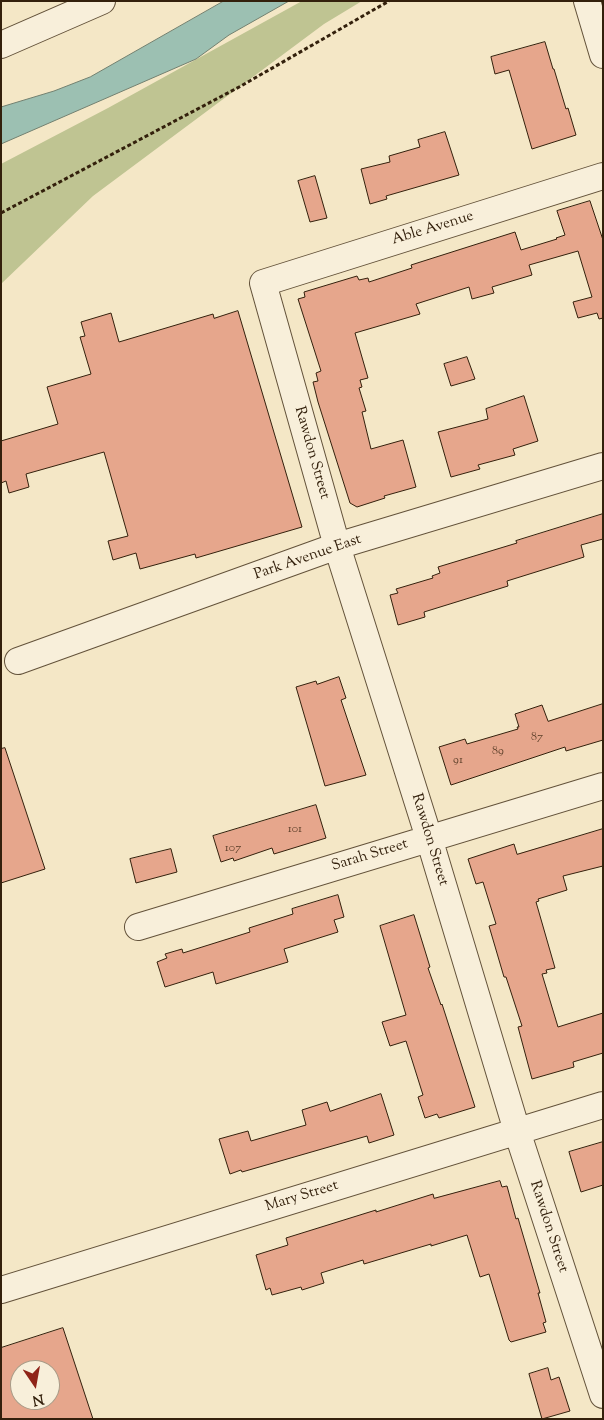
<!DOCTYPE html>
<style>
body{margin:0}
#map{position:relative;width:604px;height:1420px;overflow:hidden;background:#f4e7c6;font-family:"Sorts Mill Goudy",serif}
canvas{display:block}
.frame{position:absolute;inset:0;border:2px solid #33200c;pointer-events:none}
.north{position:absolute;left:10px;top:1360px;width:50px;height:50px;box-sizing:border-box;background:#f8efda;border:1px solid #a99c88;border-radius:50%;rotate:168deg;font-size:14px;font-weight:700;line-height:20px;text-align:center;color:#33200c}
.north::after{content:'';display:block;margin:auto;width:18px;height:22px;background:#8f2418;clip-path:polygon(50% 0,100% 100%,50% 72%,0 100%)}
</style>
<div id="map">
<canvas width="604" height="1420"></canvas>
<div class="frame"></div>
<div class="north">N</div>
</div>
<script>
const ctx = document.querySelector('canvas').getContext('2d');
ctx.lineJoin = 'round';
function paint(path, color) {
  ctx.fillStyle = color;
  ctx.fill(path, 'evenodd');
}
function strokePath(path, color, width, dash) {
  ctx.strokeStyle = color;
  ctx.lineWidth = width;
  ctx.lineCap = dash ? 'butt' : 'round';
  ctx.setLineDash(dash || []);
  ctx.stroke(path);
}
function label(font, color, halo, rows, align = 'center') {
  ctx.font = font + ' "Sorts Mill Goudy",serif';
  ctx.lineWidth = 5;
  ctx.setLineDash([]);
  ctx.textBaseline = 'middle';
  ctx.strokeStyle = halo;
  ctx.fillStyle = color;
  for (const [text, x, y, turn = 0] of rows) {
    ctx.save();
    ctx.translate(x, y);
    ctx.rotate((+turn || 0) * Math.PI / 180);
    ctx.textAlign = isNaN(turn) ? turn : align;
    if (halo) ctx.strokeText(text, 0, 0);
    ctx.fillText(text, 0, 0);
    ctx.restore();
  }
}
paint(new Path2D(`
 M302,1H362L324,24L93,196L1,284V164L108,108Z`), '#bfc492');
const water = new Path2D(`
 M224,1H289L229,35L196,59L1,144V107L54,91L90,77Z`);
paint(water, '#9cc0b2');
strokePath(water, '#728070', 1);
const building = new Path2D(`
 M545,42L553,69H554L566,109L568,108L576,135L532,149L509,70L495,74L491,57Z
 M445,132L459,175L386,196L387,199L370,204L361,169L390,162L389,156L420,147L418,140Z
 M315,176L327,218L310,222L298,181Z
 M590,201L603,240V318L599,319L597,313L578,318L573,302L592,297L578,251L529,265L532,275L492,287L494,293L472,299L469,287L416,304L420,314L355,333L368,378L360,380L362,387L359,388L366,411L362,412L371,449L403,440L416,487L384,496L385,498L357,507L350,503L318,402L313,382L318,381L316,373L321,371L298,299L305,297L304,292L357,276L359,280L368,278L369,282L412,268L411,265L515,232L521,250L557,239L556,238L565,235L557,211Z
 M238,311L302,527L196,558L195,554L140,569L136,553L113,560L108,541L128,536L104,452L26,474L29,487L9,493L6,481L1,483V441L58,424L47,387L91,374L80,337L85,336L81,322L111,313L119,342L213,314L214,318Z
 M467,357L475,379L451,386L444,364Z
 M524,396L538,441L513,449L515,455L478,465L480,469L451,477L438,432L488,419L486,409Z
 M603,514V539L581,545L584,557L507,581L508,586L424,612L425,617L398,625L390,595L398,593L396,589L433,578L432,576L440,573L438,567L517,543L516,541Z
 M339,677L346,698L341,700L366,775L325,786L296,687L316,681L317,684Z
 M603,704V740L566,751L565,747L451,785L439,747L465,739L467,744L518,729L517,727H519L515,714L542,705L548,721Z
 M5,748L45,869L1,883V749Z
 M316,805L326,838L274,854L272,848L234,861L233,858L221,862L213,836Z
 M603,829V866L563,876L567,890L538,899L539,901L536,902L555,968L546,970L547,973L542,974L558,1027L603,1013V1053L573,1062L574,1067L532,1079L518,1027L522,1026L506,977H504L489,926L496,924L483,882L476,884L468,859L514,844L517,854Z
 M171,849L177,872L136,883L130,859Z
 M338,895L344,917L334,920L338,932L284,949L288,962L216,984L213,972L165,987L157,962L167,958L165,954L182,949L183,953L250,932L249,928L293,914L292,909Z
 M414,915L430,967L428,968L441,1005L442,1004L475,1107L439,1118L437,1114L425,1118L418,1097L423,1095L406,1041L390,1046L382,1022L406,1015L380,926Z
 M381,1094L394,1135L369,1143L367,1136L242,1172L241,1170L230,1174L219,1139L248,1131L251,1141L306,1125L302,1110L327,1102L330,1111Z
 M603,1142V1185L581,1192L569,1152Z
 M500,1181L502,1187L507,1186L516,1219L518,1218L540,1293H538L546,1322L543,1323L546,1332L511,1342L509,1340L489,1274L480,1277L467,1235L431,1246V1244L364,1264L363,1260L321,1273L324,1283L302,1290L301,1287L272,1295L270,1288L266,1290L256,1255L288,1245L286,1238L376,1210V1212L433,1194L434,1198Z
 M63,1328L93,1419H1V1348ZM20,1370H50V1400H20Z
 M548,1368L551,1380L559,1377L570,1411L542,1419L529,1374Z`);
paint(building, '#e6a68c');
strokePath(building, '#33200c', 1);
const minor = new Path2D(`
 M587,1L603,55
 M1,45L102,1
 M603,176L263,283L337,546L429,838L517,1131L603,1395
 M18,661L337,546L603,466
 M138,927L603,786
 M1,1290L603,1105`);
strokePath(minor, '#63523a', 28);
strokePath(new Path2D(`
 M1,213L241,86L389,1`), '#33200c', 3, [4, 2.5]);
strokePath(minor, '#f8efda', 26);
label('12px', '#60422c', null, [
 ["87",537,738],
 ["89",498,752],
 ["91",458,761],
 ["101",295,830],
 ["107",233,849]
]);
label('15px', '#33200c', '#f8efda', [
 ["Able Avenue",433,229,-17],
 ["Rawdon Street",311,453,74],
 ["Park Avenue East",308,558,-19],
 ["Rawdon Street",429,840,73],
 ["Sarah Street",370,856,-17],
 ["Mary Street",302,1197,-17],
 ["Rawdon Street",548,1227,72]
]);
</script>
